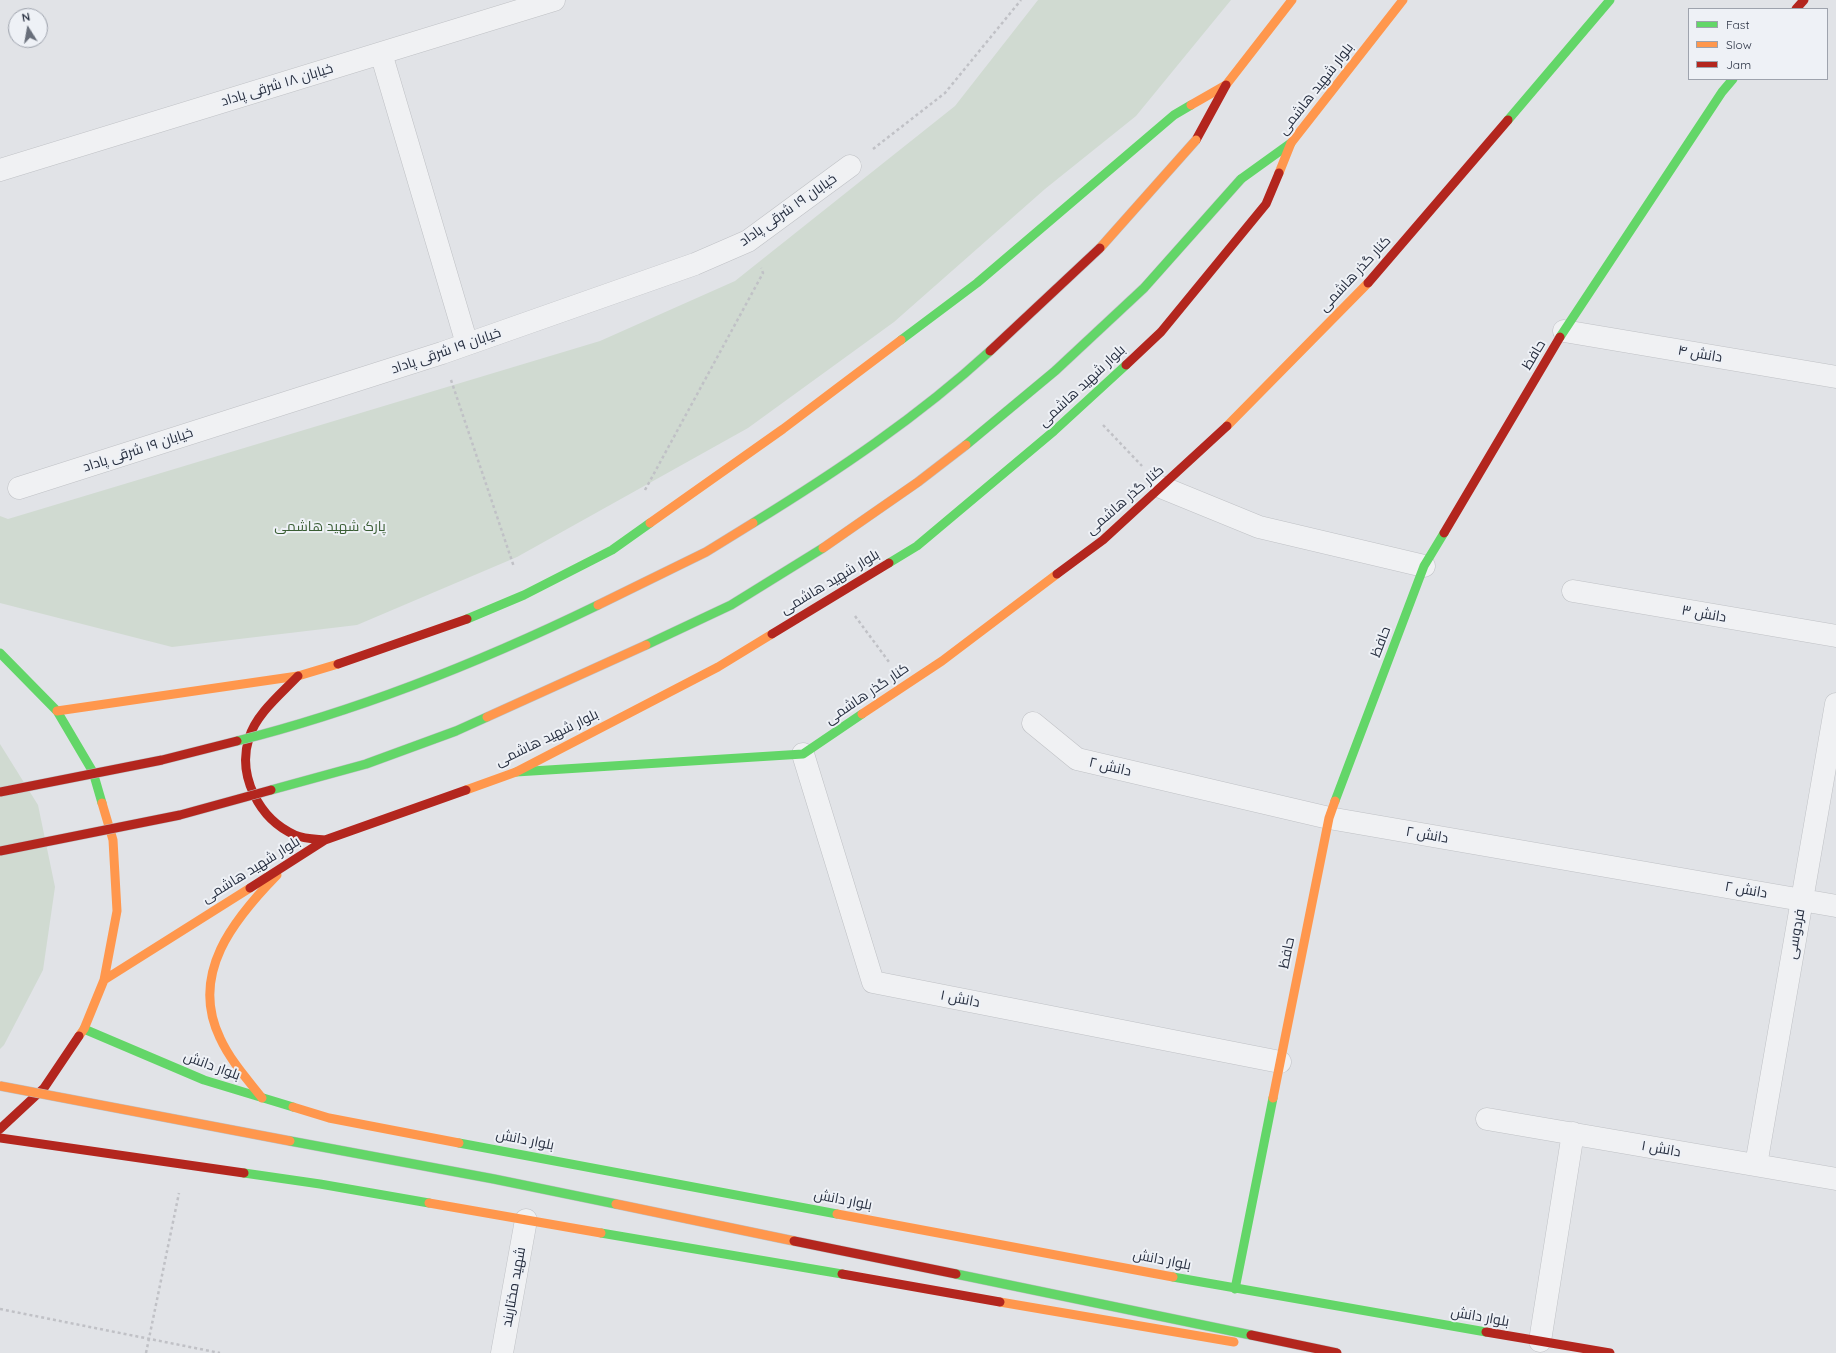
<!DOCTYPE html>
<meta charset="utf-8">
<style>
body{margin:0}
#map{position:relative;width:1836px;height:1353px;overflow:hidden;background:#e1e3e7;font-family:Quicksand,sans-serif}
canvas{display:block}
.legend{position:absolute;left:1688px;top:8px;width:140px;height:72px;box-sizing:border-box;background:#eef1f6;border:1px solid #9ea3ad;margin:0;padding:5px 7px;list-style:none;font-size:12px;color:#272f40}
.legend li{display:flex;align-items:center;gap:8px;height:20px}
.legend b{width:20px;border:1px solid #9ea3ad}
.north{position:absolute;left:8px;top:8px;width:40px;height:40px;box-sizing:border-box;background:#eef1f6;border:1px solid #9ea3ad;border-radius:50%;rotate:349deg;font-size:11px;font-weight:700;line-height:16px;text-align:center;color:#272f40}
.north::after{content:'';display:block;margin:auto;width:14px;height:18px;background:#686e7a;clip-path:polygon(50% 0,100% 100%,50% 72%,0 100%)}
</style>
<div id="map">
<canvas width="1836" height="1353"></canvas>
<ul class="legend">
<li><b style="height:5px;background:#63d668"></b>Fast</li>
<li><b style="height:5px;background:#ff974d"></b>Slow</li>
<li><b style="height:5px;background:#b3261e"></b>Jam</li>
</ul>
<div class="north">N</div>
</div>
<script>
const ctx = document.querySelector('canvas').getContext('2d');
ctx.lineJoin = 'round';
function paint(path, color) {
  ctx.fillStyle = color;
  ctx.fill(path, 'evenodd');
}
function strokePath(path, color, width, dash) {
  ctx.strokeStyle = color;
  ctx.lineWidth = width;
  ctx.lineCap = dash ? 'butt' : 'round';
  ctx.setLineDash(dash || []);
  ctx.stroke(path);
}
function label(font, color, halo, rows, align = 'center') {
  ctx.font = font + ' Quicksand,Cairo,sans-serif';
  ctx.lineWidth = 4;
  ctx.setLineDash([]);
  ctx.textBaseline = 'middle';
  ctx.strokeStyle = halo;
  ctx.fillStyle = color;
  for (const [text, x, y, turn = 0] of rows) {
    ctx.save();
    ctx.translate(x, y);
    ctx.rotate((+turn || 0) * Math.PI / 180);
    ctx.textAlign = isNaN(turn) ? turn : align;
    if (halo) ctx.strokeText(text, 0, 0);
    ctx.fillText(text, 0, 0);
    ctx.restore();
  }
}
paint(new Path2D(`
 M1038,0H1231L1136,116L1045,189L894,322L748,428L517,557L357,625L172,647L0,603V516L8,519L600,341L735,281L955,106Z
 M0,744L38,805L55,887L43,970L4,1045L0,1049Z`), '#d0dad1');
const street = new Path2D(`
 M381,53L467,344
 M0,170L554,0
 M1564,331L1836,377
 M1161,487L1259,527L1424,566
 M19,488L442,353L695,264L748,241L850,166
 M1573,591L1836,636
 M1033,723L1077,759L1329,818L1836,906
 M803,754L873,982L1280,1062
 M1487,1119L1836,1179
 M1756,1165L1836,704
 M1540,1341L1573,1133
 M502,1353L526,1220`);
strokePath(street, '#bfc1c5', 23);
strokePath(new Path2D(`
 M873,149L945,93L1021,0
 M451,380L514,567
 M1103,425L1142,466
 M645,490L763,273L761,268
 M855,616L889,662
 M0,1309L220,1353
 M146,1353L179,1193`), '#c0c1c6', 2.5, [3, 3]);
strokePath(street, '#f0f1f3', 22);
strokePath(new Path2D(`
 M1508,120L1610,0
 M1241,179L1291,143
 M1560,337L1722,92L1733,79
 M901,340L977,283L1174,115L1191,105
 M889,563L917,546L1054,431L1126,365
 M467,619L524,595L612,550L650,523
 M0,653L57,711L93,772L102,803
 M516,772L803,754L862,714
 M1335,801L1424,566L1444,533
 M84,1029L204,1080L293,1107
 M459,1143L837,1214
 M244,1173L320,1184L429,1203
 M601,1233L842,1274
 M1173,1277L1486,1332
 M1235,1289L1273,1098`), '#63d668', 9);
strokePath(new Path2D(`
 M1191,105L1226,85L1292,0
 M1279,173L1291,143L1403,0
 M1227,426L1368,283
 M650,523L783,429L901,340
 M57,711L298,676L338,664
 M862,714L942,661L1057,574
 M466,790L516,772L718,667L772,634
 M104,980L250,888
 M79,1036L84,1029L104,980L117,911L113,840L102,803
 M262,1098C247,1079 230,1060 220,1038C189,974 234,919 277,875
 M1273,1098L1329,818L1335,801
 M293,1107L329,1118L459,1143
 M429,1203L601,1233
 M837,1214L1173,1277
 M1000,1302L1234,1342`), '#ff974d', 9);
strokePath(new Path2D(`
 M1796,9L1804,0
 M1196,140L1226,85
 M1368,283L1508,120
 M1126,365L1161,332L1266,204L1279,173
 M1444,533L1560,337
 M1057,574L1103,540L1227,426
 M772,634L889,563
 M338,664L467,619
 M298,676C281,694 256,714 249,738C237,776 259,819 295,835C304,839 315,839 325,840
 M250,888L325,840L466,790
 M0,1129L44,1088L79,1036
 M0,1138L244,1173
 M842,1274L1000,1302
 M1486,1332L1610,1353`), '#b3261e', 9);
const fastBridge = new Path2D(`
 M966,445L1055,371L1144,288L1241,179
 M753,523C836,472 918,417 990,351
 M646,645L731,605L823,548
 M237,741C361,710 483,661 598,605
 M271,790L366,764L456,731L487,717
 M290,1141L494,1179L616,1204
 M956,1274L1251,1335`);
const slowBridge = new Path2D(`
 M1100,248L1196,140
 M823,548L918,482L966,445
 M598,605L706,552L753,523
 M487,717L646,645
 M0,1086L290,1141
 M616,1204L794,1241`);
const jamBridge = new Path2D(`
 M990,351L1100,248
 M0,792L162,760L237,741
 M0,851L180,815L271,790
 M794,1241L956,1274
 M1251,1335L1337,1353`);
strokePath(fastBridge, '#bdc0c4', 10, []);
strokePath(slowBridge, '#bdc0c4', 10, []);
strokePath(jamBridge, '#bdc0c4', 10, []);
strokePath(fastBridge, '#63d668', 9);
strokePath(slowBridge, '#ff974d', 9);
strokePath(jamBridge, '#b3261e', 9);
label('14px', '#272f40', '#eef1f6', [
 ["خیابان ۱۸ شرقی پاداد",277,85,-17],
 ["بلوار شهید هاشمی",1316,89,-52],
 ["خیابان ۱۹ شرقی پاداد",788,210,-35],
 ["کنار گذر هاشمی",1355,274,-47],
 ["خیابان ۱۹ شرقی پاداد",446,351,-19],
 ["دانش ۴",1700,354,10],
 ["حافظ",1534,355,-59],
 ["بلوار شهید هاشمی",1082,386,-43],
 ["خیابان ۱۹ شرقی پاداد",138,450,-18],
 ["کنار گذر هاشمی",1125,500,-41],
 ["بلوار شهید هاشمی",830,582,-31],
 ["دانش ۳",1704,614,10],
 ["حافظ",1381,642,-69],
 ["کنار گذر هاشمی",867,694,-34],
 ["بلوار شهید هاشمی",547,738,-26],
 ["دانش ۲",1110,767,13],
 ["دانش ۲",1427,835,10],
 ["بلوار شهید هاشمی",251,870,-32],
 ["دانش ۲",1746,890,10],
 ["فردوسی",1796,934,-80],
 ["حافظ",1287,953,-79],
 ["دانش ۱",960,999,11],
 ["بلوار دانش",212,1066,20],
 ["بلوار دانش",525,1140,11],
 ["دانش ۱",1661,1149,10],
 ["بلوار دانش",843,1200,11],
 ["بلوار دانش",1162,1260,11],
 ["شهید مختاربند",514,1287,-80],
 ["بلوار دانش",1480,1317,10]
]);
label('14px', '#395d33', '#eef1f6', [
 ["پارک شهید هاشمی",330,527]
]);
</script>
